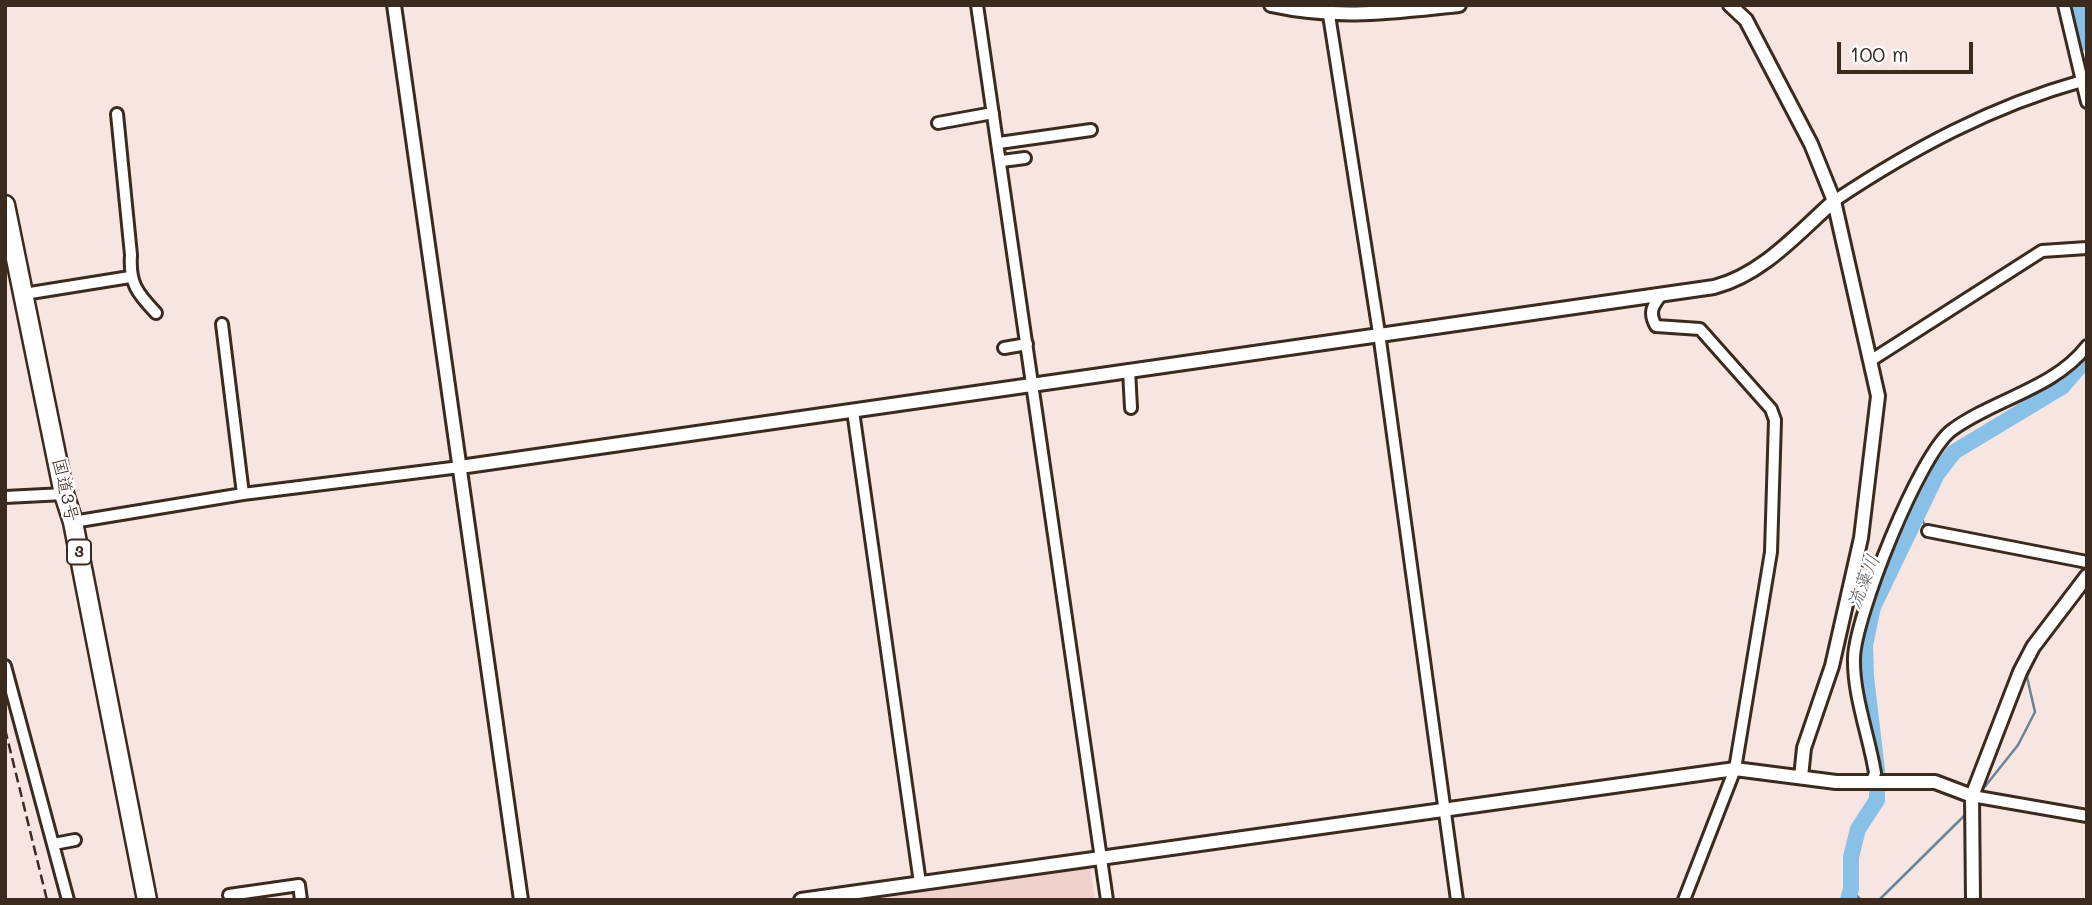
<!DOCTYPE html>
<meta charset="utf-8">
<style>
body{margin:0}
#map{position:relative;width:2092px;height:905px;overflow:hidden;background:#f6e5e1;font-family:Mali,sans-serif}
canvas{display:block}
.frame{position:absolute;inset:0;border:7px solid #3b2a1e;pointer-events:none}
.scale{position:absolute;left:1837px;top:42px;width:136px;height:32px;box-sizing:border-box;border:4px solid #3b2a1e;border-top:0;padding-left:9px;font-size:21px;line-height:24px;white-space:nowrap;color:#3b2a1e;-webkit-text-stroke:5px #fff;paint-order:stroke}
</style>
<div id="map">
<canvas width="2092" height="905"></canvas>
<div class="frame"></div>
<div class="scale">100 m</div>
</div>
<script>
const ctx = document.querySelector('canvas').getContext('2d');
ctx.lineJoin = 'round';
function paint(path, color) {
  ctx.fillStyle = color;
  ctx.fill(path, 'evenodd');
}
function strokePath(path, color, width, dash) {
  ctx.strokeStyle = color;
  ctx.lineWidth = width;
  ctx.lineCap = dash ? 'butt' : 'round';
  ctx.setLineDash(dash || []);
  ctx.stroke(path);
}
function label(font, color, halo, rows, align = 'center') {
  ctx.font = font + ' Mali,"Klee One",sans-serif';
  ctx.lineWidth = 5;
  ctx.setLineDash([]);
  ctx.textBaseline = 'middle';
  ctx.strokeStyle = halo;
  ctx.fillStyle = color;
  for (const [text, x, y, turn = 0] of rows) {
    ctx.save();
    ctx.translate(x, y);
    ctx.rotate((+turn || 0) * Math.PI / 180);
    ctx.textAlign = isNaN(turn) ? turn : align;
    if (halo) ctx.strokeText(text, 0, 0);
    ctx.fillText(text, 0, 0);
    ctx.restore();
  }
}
paint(new Path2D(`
 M1090,868L1095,900H855Z`), '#efd2cc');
strokePath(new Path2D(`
 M1919,516L1926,526
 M1983,789L2018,745L2035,712L2027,677L2036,654L2086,587
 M1851,889L1861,900
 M1879,900L1965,815`), '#6a8497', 2.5);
strokePath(new Path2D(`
 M2077,5L2087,43
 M1848,900L1851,889V857L1858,829L1877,800V770L1866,677L1865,645L1873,607L1937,474L1954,452L2062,387L2087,358`), '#89c0e7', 16);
const minor = new Path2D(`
 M977,5L1107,900
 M2064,5L2087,102
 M1329,15L1379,333L1457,900
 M117,114L131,255C129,283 137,293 156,313
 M938,123L993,113
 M999,143L1091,130
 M1002,161L1025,158
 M1834,201C1912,149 1992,106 2082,81
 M24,294L130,277
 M1662,294C1653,305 1648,312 1656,326L1700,329L1771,409L1775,420L1771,552L1735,769L1684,900
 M222,324L243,494
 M1004,348L1027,344
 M1870,361L2042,251L2087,248
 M1129,370L1131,408
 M853,411L920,883
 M5,497L64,494
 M73,522L243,494L460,467
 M1928,531L2087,562
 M5,666L68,900
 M1871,783L1875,773C1869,736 1853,695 1854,658C1855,617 1919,454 1952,430C1994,399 2054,389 2087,346
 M1972,796L2087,816
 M54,844L75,840
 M229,895L299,885L301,900`);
const tertiary = new Path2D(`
 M394,5L521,900
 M1271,5C1340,20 1390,12 1459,5
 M1730,5L1746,20L1811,144L1834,201L1878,396L1861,538L1832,666L1804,748L1801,777
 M460,467L1714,287C1762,275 1798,233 1834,201
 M801,900L1735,769L1836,782H1935L1972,796
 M1973,900L1972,796L2020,672L2033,647L2087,576`);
const trunk = new Path2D(`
 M5,205L64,494L73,522L147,900`);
strokePath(minor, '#3b2a1e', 16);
strokePath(tertiary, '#3b2a1e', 18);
strokePath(trunk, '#3b2a1e', 23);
strokePath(minor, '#fff', 10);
strokePath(tertiary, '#fff', 12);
strokePath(trunk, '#fff', 18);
strokePath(new Path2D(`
 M5,729L47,900`), '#3b2a1e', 2.5, [10, 5]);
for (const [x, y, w] of [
 [79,552,24]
]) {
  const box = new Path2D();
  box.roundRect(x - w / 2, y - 12.5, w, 25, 5);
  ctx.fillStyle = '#fff';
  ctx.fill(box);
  strokePath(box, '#3b2a1e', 2);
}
label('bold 16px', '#3b2a1e', null, [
 ["3",79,552]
]);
label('18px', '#3b2a1e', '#fff', [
 ["国道3号",65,490,77]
]);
label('italic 19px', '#565e64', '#fff', [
 ["流藻川",1864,582,-68]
]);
</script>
